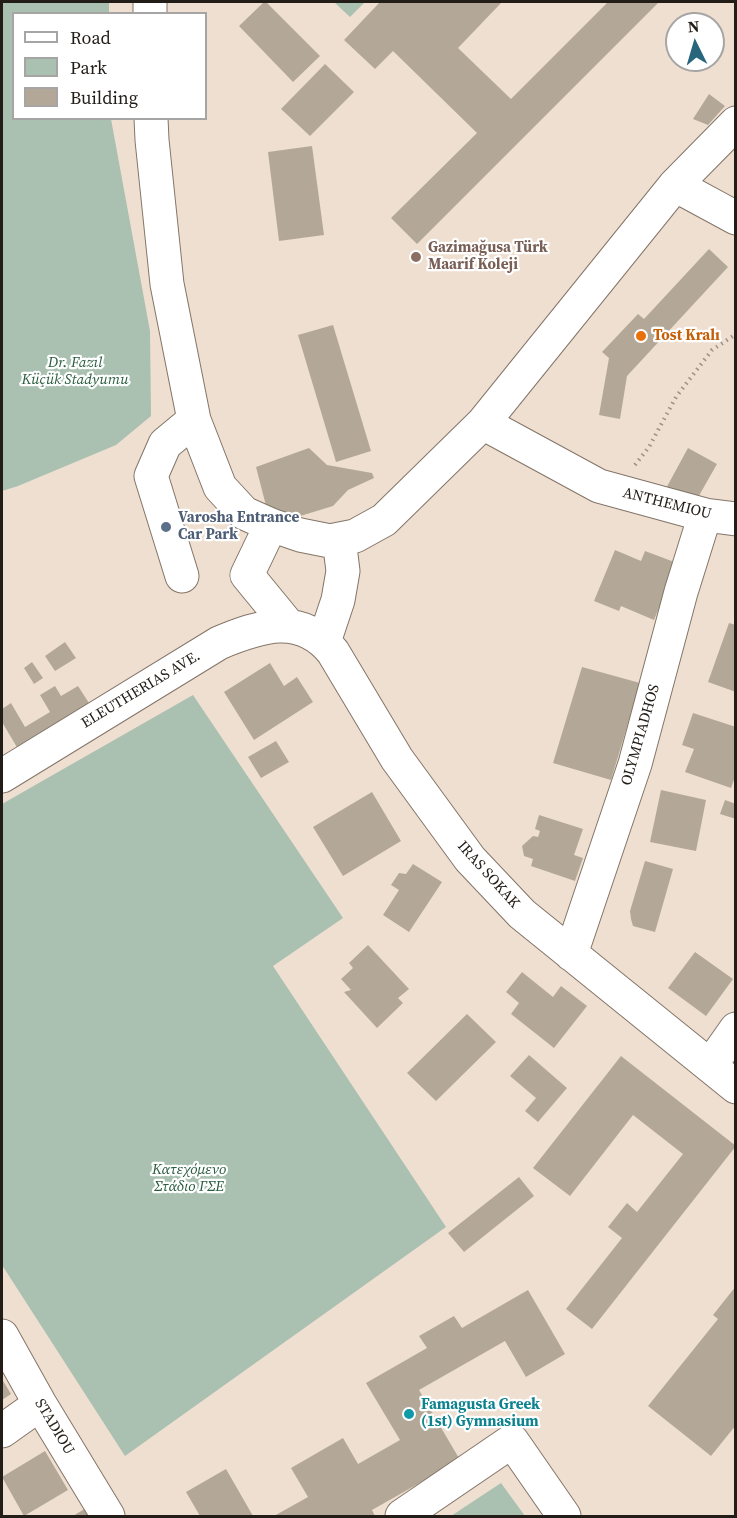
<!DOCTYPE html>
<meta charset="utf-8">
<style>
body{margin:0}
#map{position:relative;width:737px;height:1518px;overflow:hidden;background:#efdfd1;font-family:"Source Serif 4",serif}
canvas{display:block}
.frame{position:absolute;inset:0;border:3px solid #231d18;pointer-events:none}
.legend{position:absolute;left:12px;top:12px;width:195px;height:108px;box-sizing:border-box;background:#fff;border:2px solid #a7a5a3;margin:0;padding:8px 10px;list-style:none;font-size:18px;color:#231d18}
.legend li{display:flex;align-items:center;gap:12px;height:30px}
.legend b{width:30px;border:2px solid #a7a5a3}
.north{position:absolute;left:665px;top:12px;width:60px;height:60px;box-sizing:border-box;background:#fff;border:2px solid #a7a5a3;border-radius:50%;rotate:355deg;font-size:16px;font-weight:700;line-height:24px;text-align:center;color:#231d18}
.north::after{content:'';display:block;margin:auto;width:21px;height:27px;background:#27667c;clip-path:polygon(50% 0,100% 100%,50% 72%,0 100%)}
</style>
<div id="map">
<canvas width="737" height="1518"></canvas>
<div class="frame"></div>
<ul class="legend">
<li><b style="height:8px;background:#fff"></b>Road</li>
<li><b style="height:16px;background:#aac0b1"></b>Park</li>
<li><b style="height:16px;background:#b3a897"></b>Building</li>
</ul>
<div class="north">N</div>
</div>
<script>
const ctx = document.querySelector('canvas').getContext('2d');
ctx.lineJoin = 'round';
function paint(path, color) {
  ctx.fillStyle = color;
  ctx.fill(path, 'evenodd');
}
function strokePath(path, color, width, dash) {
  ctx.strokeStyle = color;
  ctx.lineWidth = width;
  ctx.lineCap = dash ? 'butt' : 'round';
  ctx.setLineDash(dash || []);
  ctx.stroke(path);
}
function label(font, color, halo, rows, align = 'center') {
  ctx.font = font + ' "Source Serif 4",serif';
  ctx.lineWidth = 4.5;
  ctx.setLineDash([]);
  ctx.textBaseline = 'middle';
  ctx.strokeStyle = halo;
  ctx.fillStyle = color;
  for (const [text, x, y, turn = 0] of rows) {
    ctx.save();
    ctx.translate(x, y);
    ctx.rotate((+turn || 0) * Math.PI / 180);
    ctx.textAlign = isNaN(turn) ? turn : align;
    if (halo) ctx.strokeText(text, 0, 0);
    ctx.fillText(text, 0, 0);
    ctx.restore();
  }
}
paint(new Path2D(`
 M2,2H109V13L14,14V118L111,119L150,331L151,416L116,445L18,486L2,491Z
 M334,2H365L350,17Z
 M193,695L343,918L273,966L446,1227L125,1456L2,1265V804Z
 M501,1483L525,1516H451Z`), '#aac0b1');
paint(new Path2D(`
 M264,2H266L320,56L293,82L239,26Z
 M380,2H502L458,48L511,99L608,2H659L417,244L391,218L477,133L393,51L375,69L344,40Z
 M325,64L354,92L310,136L281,109Z
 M709,94L725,106L708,125L693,119Z
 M312,146L324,235L279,241L268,152Z
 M709,249L728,267L627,376L620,419L599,415L609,358L602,352L638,314L644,319Z
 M333,325L371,451L336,462L298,335Z
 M309,448L327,465L372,473L374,478L348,490L333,506L271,525L256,467Z
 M688,448L717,464L696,501L664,492Z
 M615,550L641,561L645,551L677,563L654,620L621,606L619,611L594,601Z
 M729,623L736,625V692L708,682Z
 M65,642L76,658L55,671L45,656Z
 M32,662L43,678L34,684L24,668Z
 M270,663L284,686L297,677L313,702L254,740L224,692Z
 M582,667L640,683L611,780L553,763Z
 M55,686L61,696L78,686L89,703L57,723L21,754L2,722V709L11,703L25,727L50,712L40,695Z
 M693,713L736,727V748L734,753H736V774L731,788L685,772L694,749L682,745Z
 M276,741L289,762L261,778L248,757Z
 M661,790L706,800L696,851L650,842Z
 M372,792L401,841L343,876L313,827Z
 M725,800L736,804V819L720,814Z
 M539,815L583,829L574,855L583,858L575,881L531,866L533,859L524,856L522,846L533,836L538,837L540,831L535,829Z
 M645,861L673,869L655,932L633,926L631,919L630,911Z
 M413,864L442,882L409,932L383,915L399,890L391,885L399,873L406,874Z
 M368,945L409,989L398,998L403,1003L377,1028L344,992L351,990L341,979L353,968L349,963Z
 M695,952L733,979L706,1016L668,988Z
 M522,972L553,997L561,986L587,1006L554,1048L511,1014L519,1003L506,992Z
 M467,1014L496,1042L436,1101L407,1073Z
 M529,1055L567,1088L538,1122L525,1111L536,1098L510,1076Z
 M621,1056L736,1146L592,1329L566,1309L622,1238L608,1227L627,1203L637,1212L683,1154L633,1115L570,1196L533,1168Z
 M519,1177L534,1196L464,1252L448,1233Z
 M736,1286V1425L711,1456L648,1406L718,1319L713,1315Z
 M528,1290L565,1354L526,1377L505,1341L419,1390L460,1460L372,1510L375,1516H274L308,1497L291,1468L343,1438L358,1464L400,1440L366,1383L427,1348L419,1336L454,1316L462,1328Z
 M2,1379L11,1394L2,1400Z
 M45,1451L68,1490L24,1516L2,1477Z
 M226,1469L253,1516H200L186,1492Z
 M86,1508L92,1516H73Z`), '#b3a897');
const minor = new Path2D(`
 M150,14V2
 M151,118L152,140L167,284L194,420L220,487L244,513L271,525L300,535L330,541L355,536L384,520L483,423L675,185L736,123
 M675,185L736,218
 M483,423L599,486L705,515L736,519
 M271,525L247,575L288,625
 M182,576L151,476L165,444L194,420
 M324,642L338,600L343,571L339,539
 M2,776L219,643C260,626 301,612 333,652L397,759L470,859L522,914L736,1087
 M571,954L635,764L681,592L705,515
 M710,1066L736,1029
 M2,1336L40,1404L108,1516
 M2,1431L40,1404
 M402,1516L512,1441L564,1516`);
strokePath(minor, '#837568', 35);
strokePath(new Path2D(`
 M635,465L649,447L676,397L712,350L736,334`), '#9d9187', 4, [1.5, 4.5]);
strokePath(minor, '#fff', 33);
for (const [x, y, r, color] of [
 [416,257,6,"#8d6e63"],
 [641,336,6,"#e8710a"],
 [166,527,6,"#5c6f8a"],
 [409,1414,6,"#0f9aa8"]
]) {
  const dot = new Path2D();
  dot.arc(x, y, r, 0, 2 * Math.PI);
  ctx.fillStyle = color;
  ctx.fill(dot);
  strokePath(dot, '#fff', 2);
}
label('bold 15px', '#785e54', '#fff', [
 ["Gazimağusa Türk",428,248],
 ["Maarif Koleji",428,265]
], 'left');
label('bold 15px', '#c56008', '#fff', [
 ["Tost Kralı",653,336]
], 'left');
label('italic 15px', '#2a5c3f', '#fff', [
 ["Dr. Fazıl",75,363],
 ["Küçük Stadyumu",75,380],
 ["Κατεχόμενο",189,1170],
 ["Στάδιο ΓΣΕ",189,1187]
]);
label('15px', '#231d18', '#fff', [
 ["ANTHEMIOU",667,504,14],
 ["ELEUTHERIAS AVE.",141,690,-31],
 ["OLYMPIADHOS",641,735,-74],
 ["IRAS SOKAK",488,875,48],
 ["STADIOU",54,1427,59]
]);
label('bold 15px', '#4e5e75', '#fff', [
 ["Varosha Entrance",178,518],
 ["Car Park",178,535]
], 'left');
label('bold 15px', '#0d838f', '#fff', [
 ["Famagusta Greek",421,1405],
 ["(1st) Gymnasium",421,1422]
], 'left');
</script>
